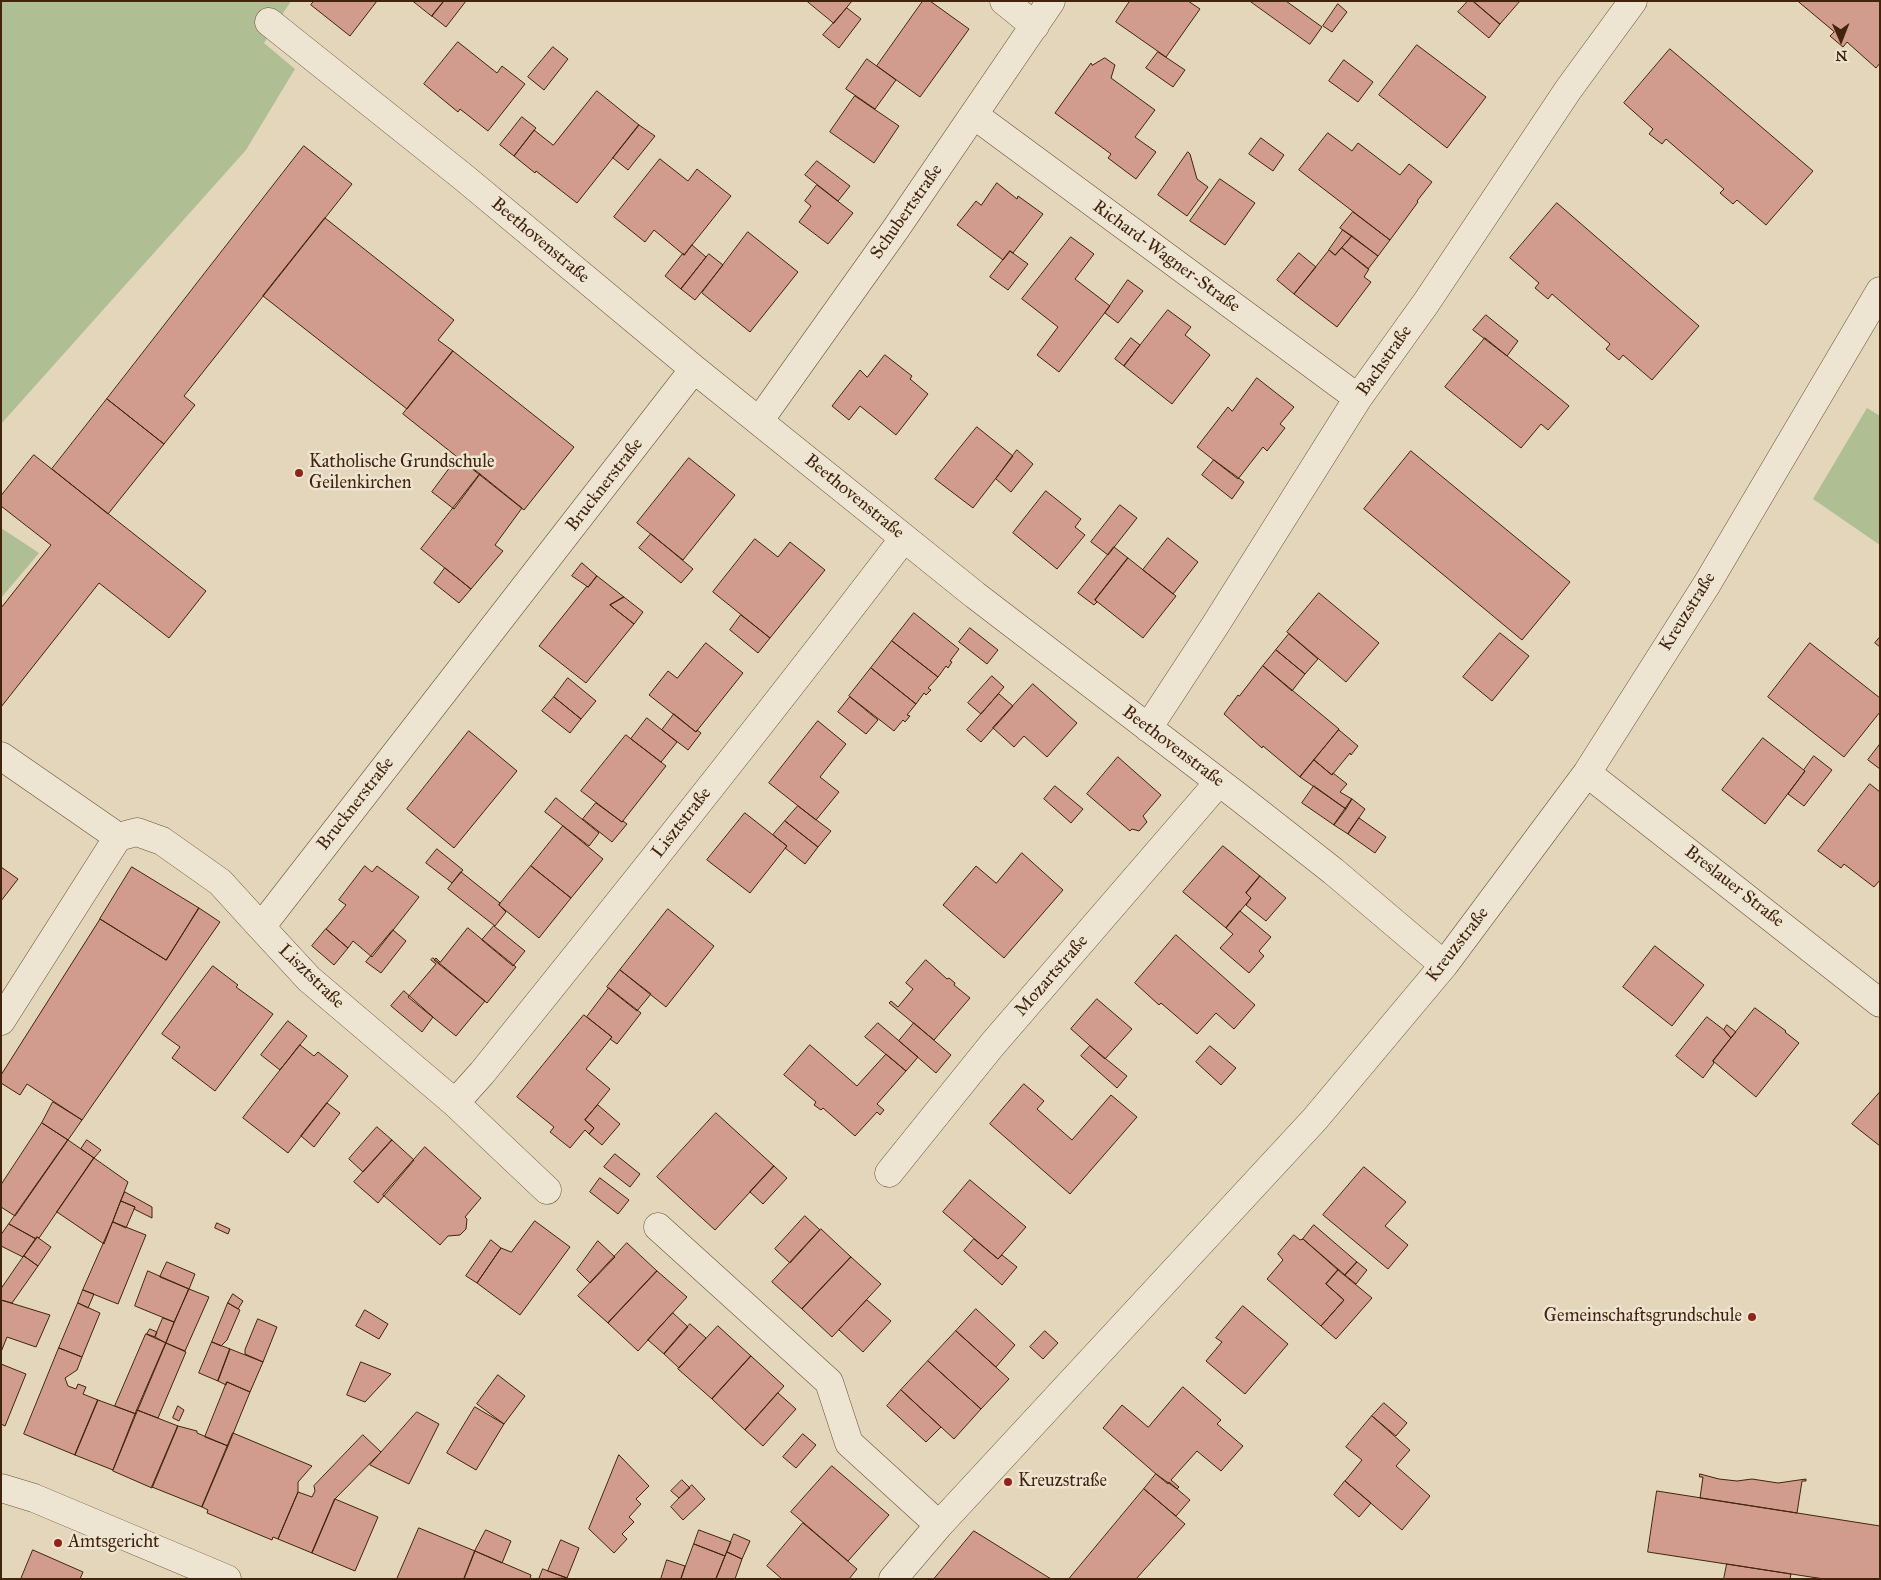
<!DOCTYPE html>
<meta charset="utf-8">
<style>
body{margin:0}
#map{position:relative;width:1881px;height:1580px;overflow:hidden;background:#e3d6ba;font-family:"IM FELL Great Primer",serif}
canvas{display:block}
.frame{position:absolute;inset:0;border:2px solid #41240b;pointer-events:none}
.north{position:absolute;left:1816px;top:15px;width:50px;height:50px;-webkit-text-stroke:4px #ede4d2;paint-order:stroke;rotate:179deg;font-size:14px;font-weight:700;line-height:20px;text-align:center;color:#41240b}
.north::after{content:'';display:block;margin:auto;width:18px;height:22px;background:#41240b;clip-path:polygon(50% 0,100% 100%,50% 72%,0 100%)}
</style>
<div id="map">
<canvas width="1881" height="1580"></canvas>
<div class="frame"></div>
<div class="north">N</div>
</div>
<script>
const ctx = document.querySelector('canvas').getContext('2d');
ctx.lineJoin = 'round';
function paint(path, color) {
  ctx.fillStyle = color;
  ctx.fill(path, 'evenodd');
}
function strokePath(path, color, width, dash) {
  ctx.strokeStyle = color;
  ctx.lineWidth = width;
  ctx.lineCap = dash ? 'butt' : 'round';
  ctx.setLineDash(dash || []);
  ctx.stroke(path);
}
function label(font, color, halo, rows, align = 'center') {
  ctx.font = font + ' "IM FELL Great Primer",serif';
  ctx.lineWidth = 5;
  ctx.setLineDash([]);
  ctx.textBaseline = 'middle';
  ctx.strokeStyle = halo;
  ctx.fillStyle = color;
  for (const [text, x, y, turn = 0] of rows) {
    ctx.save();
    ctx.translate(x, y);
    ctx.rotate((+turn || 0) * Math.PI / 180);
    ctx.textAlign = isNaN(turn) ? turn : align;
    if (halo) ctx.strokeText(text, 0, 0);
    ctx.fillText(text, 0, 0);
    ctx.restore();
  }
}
paint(new Path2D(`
 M1,1H291L264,43L295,69L246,150L1,424Z
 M1867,408L1880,416V545L1813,499Z
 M1,528L39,553L1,598Z`), '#afbf93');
const building = new Path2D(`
 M314,1H377L350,36L311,5Z
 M413,1H444L432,16Z
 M444,1H466L446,27L432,16Z
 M807,1H852L834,23Z
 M923,1H930L969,29L920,97L877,66Z
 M1130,1H1188L1200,9L1166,57L1116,22Z
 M1250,1H1286L1322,27L1310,44Z
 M1468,1H1473L1500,24L1489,38L1458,12Z
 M1473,1H1520L1500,24Z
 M1798,1H1880V63L1876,68L1847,42L1843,47L1830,36L1834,32Z
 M1338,4L1347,12L1332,32L1323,26Z
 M847,8L861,19L839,48L823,35Z
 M458,42L497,73L502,66L525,84L488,131L460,109L458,112L424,84Z
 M1417,45L1486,97L1447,148L1379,95Z
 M553,47L568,59L544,90L528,77Z
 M1670,49L1813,171L1766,225L1737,200L1733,204L1720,193L1724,189L1666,139L1662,144L1649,134L1653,129L1624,103Z
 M1158,52L1185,70L1173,87L1146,68Z
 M1105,58L1115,65L1111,78L1155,110L1135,137L1156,152L1136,179L1108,158L1111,154L1055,113L1091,63L1092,65Z
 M867,59L896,80L875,109L846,89Z
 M1344,60L1373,82L1358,102L1329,81Z
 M597,91L639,125L577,203L536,171L535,173L514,156L534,130L553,145Z
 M855,96L899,126L874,163L830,132Z
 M522,117L536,128L514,156L500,145Z
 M639,125L655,136L628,170L613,158Z
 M1328,133L1352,151L1358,143L1400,175L1409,164L1432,182L1417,201L1418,202L1390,240L1299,170Z
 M1261,138L1284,155L1273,171L1249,154Z
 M304,146L352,184L184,396L195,405L164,444L107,399Z
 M1188,152L1190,154L1197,179L1208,187L1187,216L1158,195Z
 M660,159L688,181L697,169L731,196L684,255L654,230L645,242L614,217Z
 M817,161L850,186L838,201L805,175Z
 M1220,179L1255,203L1225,245L1190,221Z
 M997,183L1017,199L1018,196L1043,214L1013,253L1010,251L1003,260L957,225L976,201L981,205Z
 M817,185L853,213L828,244L799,222L811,206L805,201Z
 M1557,203L1699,326L1652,380L1623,355L1619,360L1606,349L1610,344L1552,294L1548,299L1535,288L1539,283L1510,258Z
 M1353,212L1390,240L1378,256L1340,228Z
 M325,218L454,320L438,340L453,351L407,409L263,296Z
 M1343,230L1352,236L1335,255L1329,250Z
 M748,232L798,272L750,332L702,293Z
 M1352,236L1378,256L1368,269L1342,248Z
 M1071,237L1094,254L1075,279L1110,306L1059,372L1037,355L1058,327L1022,299Z
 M692,245L706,257L681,289L665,276L683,253L684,255Z
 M1342,248L1369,269L1364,277L1371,282L1337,327L1294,294L1329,250L1335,255Z
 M1010,251L1028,264L1008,290L990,277Z
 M1299,253L1316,267L1294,294L1277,280Z
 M709,254L723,265L695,300L681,289Z
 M1128,280L1143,291L1118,323L1105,313Z
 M1168,310L1191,327L1185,335L1210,355L1172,404L1124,366Z
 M1486,315L1518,341L1507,356L1473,330Z
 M1131,338L1140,345L1124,366L1115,359Z
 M1485,338L1569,406L1548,430L1541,424L1521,448L1445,387Z
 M453,351L574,447L524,510L403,414Z
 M885,355L912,376L910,379L928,394L896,435L860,406L849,420L832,406L860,370L867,377Z
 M1257,378L1294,407L1280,424L1285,428L1267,451L1263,447L1238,479L1197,447L1228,407L1232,411Z
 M107,399L164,444L108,514L52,469Z
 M977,427L1013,456L973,508L935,479Z
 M1017,450L1033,464L1011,492L996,479Z
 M1411,451L1570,582L1522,640L1364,509Z
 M34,455L206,591L169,638L99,583L1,707V608L51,545L1,506V496Z
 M458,457L480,474L454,509L432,492Z
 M689,458L735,495L683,560L637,523Z
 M1214,460L1244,482L1232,499L1202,475Z
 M480,474L522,508L495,545L503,551L471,589L421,549Z
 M1046,491L1081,519L1075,527L1085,535L1057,569L1013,533Z
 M1120,505L1137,518L1108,555L1091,542Z
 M651,534L693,569L681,583L639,548Z
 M1168,538L1198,562L1173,594L1143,570Z
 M755,539L778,557L790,542L825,570L770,638L713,592Z
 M1114,547L1128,558L1095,600L1097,602L1094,605L1078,593Z
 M1128,558L1176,596L1143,638L1095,600Z
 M582,563L597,576L588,587L572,576Z
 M445,568L471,589L459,603L434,583Z
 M597,576L624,597L610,605L634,624L586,683L539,646L587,586L588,587Z
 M1319,593L1379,643L1346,682L1287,632Z
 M624,597L643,612L634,624L610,605Z
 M914,613L959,649L950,661L952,662L948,668L946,666L938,677L892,641Z
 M741,615L770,638L758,653L730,630Z
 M970,628L998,650L987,664L959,642Z
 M1500,633L1529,656L1492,701L1463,677Z
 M1289,634L1318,659L1305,674L1276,650Z
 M1880,637V647L1875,643Z
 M892,641L938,677L928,688L931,690L926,695L924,693L916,704L871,668Z
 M706,643L743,673L696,732L649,695L668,671L677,678Z
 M1810,643L1880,698V712L1844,757L1768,697Z
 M1276,650L1305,674L1292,691L1263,666Z
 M1263,666L1339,729L1300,777L1263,746L1262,748L1224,714L1238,695L1239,696Z
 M871,668L916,704L907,715L910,716L905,722L903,720L894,731L849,696Z
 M992,676L1004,687L981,714L968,703Z
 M568,678L596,701L581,719L554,697Z
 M1033,684L1077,723L1047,757L1024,736L1014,747L993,728Z
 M999,694L1013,706L981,742L967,730Z
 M554,697L581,719L570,733L542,711Z
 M850,697L878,720L866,734L838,712Z
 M674,714L696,732L697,730L701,733L688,750L662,730Z
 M647,718L677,742L661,762L631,739Z
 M818,721L846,744L820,777L839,792L816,820L769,783Z
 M1339,730L1358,746L1351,755L1350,753L1332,775L1314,760Z
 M469,731L517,771L454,848L407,809Z
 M626,735L666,766L622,822L581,791Z
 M1763,738L1805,771L1765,824L1722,790Z
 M1880,744V769L1868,760Z
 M1814,756L1832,770L1804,806L1788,794L1805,771L1804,770Z
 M1118,757L1161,795L1143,816L1147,822L1139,831L1132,829L1130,831L1087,794Z
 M1314,760L1332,775L1333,773L1347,784L1340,792L1352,799L1346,809L1300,777Z
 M1870,784L1880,792V880L1874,887L1844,864L1841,868L1818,851Z
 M1055,786L1083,809L1071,823L1044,799Z
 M1314,786L1346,809L1334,825L1302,803Z
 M556,798L599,833L589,846L545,812Z
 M1352,799L1365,809L1348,834L1334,825Z
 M596,803L622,822L623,821L627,824L612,842L583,819Z
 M798,806L831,831L818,847L785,821Z
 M745,813L787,846L750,893L707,860Z
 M1359,818L1386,837L1375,853L1348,834Z
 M785,821L818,847L805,864L785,848L787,846L773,835Z
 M563,826L603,859L571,898L531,866Z
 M1223,846L1260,876L1246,893L1251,898L1226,928L1183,892Z
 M437,849L463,870L452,883L426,863Z
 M1022,853L1063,890L1004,958L943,905L976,866L996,883Z
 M365,866L372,872L377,866L419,897L372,957L353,941L348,948L326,929L346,905L339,900Z
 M531,866L571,898L539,938L499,905Z
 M1,867L18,879L1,901Z
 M132,867L199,908L166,960L100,919Z
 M461,872L500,903L499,905L506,912L495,926L448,889Z
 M1260,876L1286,898L1266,921L1246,905L1251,898L1246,893Z
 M199,908L220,922L82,1120L27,1084L20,1095L1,1083V1075L100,919L166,960Z
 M668,909L714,946L666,1007L620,970Z
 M1240,911L1271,937L1259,951L1264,956L1249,973L1220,948L1233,934L1226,928Z
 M494,926L525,951L513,966L482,940Z
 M468,928L516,967L487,1003L434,960L436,958L440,962Z
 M326,929L348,948L334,965L312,946Z
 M393,930L406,941L381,973L366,962Z
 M1176,935L1255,1005L1234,1029L1216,1013L1197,1034L1161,1003L1159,1005L1135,983Z
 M1655,946L1704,985L1672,1026L1623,987Z
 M433,958L485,1001L456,1036L408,997L436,964L431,960Z
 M926,960L947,979L949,978L955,983L954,985L970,998L934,1040L889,1003L891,1001L898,1007L913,989L906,983Z
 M213,966L238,985L236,987L273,1014L215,1091L172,1058L180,1047L162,1034Z
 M620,970L651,994L637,1011L607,987Z
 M609,988L641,1013L617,1044L610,1039L612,1037L587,1017Z
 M404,991L433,1017L422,1032L391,1006Z
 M1097,999L1132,1029L1105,1059L1071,1029Z
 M1755,1008L1786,1031L1785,1032L1799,1043L1756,1097L1713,1061Z
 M584,1015L612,1037L586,1069L610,1089L585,1120L594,1128L589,1134L585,1130L570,1148L550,1132L554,1127L517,1097Z
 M1707,1017L1724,1030L1731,1038L1713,1061L1714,1063L1703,1078L1676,1056Z
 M288,1021L307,1036L280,1070L261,1055Z
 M878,1023L918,1057L906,1071L865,1037Z
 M914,1023L951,1055L936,1073L899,1041Z
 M1727,1025L1736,1032L1731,1038L1724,1030Z
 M300,1045L314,1056L318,1052L348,1076L288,1153L243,1118Z
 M810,1045L857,1086L886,1054L906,1071L877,1104L884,1110L880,1115L877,1112L855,1136L823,1108L821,1110L814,1105L816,1102L784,1075Z
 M1090,1046L1127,1076L1117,1088L1081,1056Z
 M1210,1046L1236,1068L1221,1085L1196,1062Z
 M1024,1084L1044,1101L1037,1109L1072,1140L1111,1095L1137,1117L1070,1194L990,1124Z
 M1880,1092V1146L1852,1124Z
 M53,1102L82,1120L68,1140L42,1123Z
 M327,1103L340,1113L314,1147L301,1136Z
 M598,1105L620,1124L602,1145L589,1134L594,1128L585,1120Z
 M716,1113L774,1166L715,1230L657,1177Z
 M42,1123L68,1140L15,1216L1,1207V1185Z
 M377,1127L392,1140L363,1172L349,1159Z
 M68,1140L94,1158L39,1238L37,1237L36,1239L9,1224Z
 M87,1140L101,1150L94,1158L81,1149Z
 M392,1140L414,1160L378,1203L354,1182Z
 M425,1147L481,1198L465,1217L467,1219L466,1229L460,1235L448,1236L440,1245L383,1195Z
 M615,1154L640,1174L630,1187L604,1167Z
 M94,1158L128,1182L104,1244L57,1212Z
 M774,1166L787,1178L763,1204L750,1192Z
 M1364,1167L1406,1202L1385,1226L1408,1245L1388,1269L1323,1215Z
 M600,1178L629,1200L618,1214L590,1192Z
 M970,1180L1026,1227L998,1259L943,1212Z
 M125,1192L152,1207V1218L134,1209L135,1207L121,1201Z
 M121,1201L135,1207L126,1228L113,1222Z
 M805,1216L820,1230L790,1263L775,1249Z
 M535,1221L570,1247L520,1315L477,1283L501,1248L511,1252Z
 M113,1222L146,1235L118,1304L83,1290Z
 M217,1223L230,1229L228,1234L215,1228Z
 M9,1224L36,1239L23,1257L1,1246V1235Z
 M1314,1225L1357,1262L1345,1275L1303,1239Z
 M821,1229L851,1257L802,1309L772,1282Z
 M1294,1235L1300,1240L1303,1239L1338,1270L1326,1284L1344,1300L1321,1326L1267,1279L1283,1260L1278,1254Z
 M37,1237L51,1247L38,1266L24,1256Z
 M974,1239L998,1259L1002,1255L1017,1267L1002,1285L964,1251Z
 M491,1240L501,1248L477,1283L466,1276Z
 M598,1241L615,1257L590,1283L577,1270Z
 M627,1243L657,1271L608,1323L578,1296Z
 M24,1256L38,1266L12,1303L1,1300V1289Z
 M851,1257L881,1284L832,1337L802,1309Z
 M167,1262L195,1274L189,1289L160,1277Z
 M1357,1262L1367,1270L1356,1284L1345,1275Z
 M1338,1270L1372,1298L1336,1339L1321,1326L1344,1300L1326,1284Z
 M148,1271L189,1289L174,1322L135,1306Z
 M657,1271L687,1297L638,1351L608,1323Z
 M189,1289L209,1297L185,1351L166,1343Z
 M83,1290L94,1294L88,1308L78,1303Z
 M233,1294L243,1301L238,1309L228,1303Z
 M1,1300L50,1315L36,1347L7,1337L1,1352Z
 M867,1300L891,1321L863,1352L839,1330Z
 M78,1303L100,1313L82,1357L59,1348Z
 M228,1303L240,1310L227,1340L221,1346L212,1342Z
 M1243,1306L1288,1344L1245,1394L1206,1361L1222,1342L1216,1338Z
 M976,1309L1015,1345L996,1367L956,1331Z
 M365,1310L388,1324L379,1339L356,1326Z
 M673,1313L688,1327L664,1354L648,1340Z
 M163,1318L174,1322L166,1343L155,1337Z
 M258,1319L277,1327L263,1362L245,1354V1350Z
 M690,1324L706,1338L679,1368L664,1354Z
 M718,1326L751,1356L712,1399L678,1369Z
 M150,1329L157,1332L155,1337L147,1334Z
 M956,1331L1009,1379L981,1409L928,1361Z
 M1045,1331L1058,1343L1043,1359L1030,1347Z
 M146,1334L166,1343L136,1414L115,1406Z
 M212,1342L230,1349L218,1381L199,1373Z
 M166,1343L186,1352L158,1418L137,1410Z
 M59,1348L82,1357L77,1370L65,1378L68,1386L76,1389L78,1384L86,1387L83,1394L98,1400L75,1455L24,1434Z
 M230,1349L263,1362L250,1392L227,1382L226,1385L218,1381Z
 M751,1356L784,1386L745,1430L712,1399Z
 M928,1361L981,1409L954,1439L901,1390Z
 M361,1362L391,1374L365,1402L347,1395Z
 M1,1364L26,1374L5,1426L1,1424Z
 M498,1375L525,1396L504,1424L477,1404Z
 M227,1382L250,1392L228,1446L205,1437Z
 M1183,1387L1221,1420L1217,1424L1243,1446L1221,1471L1197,1451L1171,1480L1179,1487L1177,1489L1156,1474L1103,1428L1122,1405L1148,1427Z
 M901,1390L941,1427L926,1442L887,1406Z
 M778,1393L796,1409L763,1446L745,1430Z
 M98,1400L136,1414L113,1470L75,1455Z
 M1384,1403L1407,1423L1396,1436L1372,1416Z
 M178,1406L184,1410L179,1421L173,1418Z
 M475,1407L504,1424L476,1470L447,1453Z
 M137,1410L178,1426L152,1488L113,1471Z
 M417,1412L439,1424L409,1484L370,1465Z
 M1372,1416L1410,1450L1396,1466L1430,1496L1402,1530L1345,1481L1362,1460L1346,1447Z
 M178,1426L197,1431V1433L228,1446L202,1507L152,1487Z
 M233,1433L312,1466L298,1482V1492L278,1539L273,1537L272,1540L207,1513L208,1510L202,1507Z
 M803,1434L816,1445L796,1468L783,1457Z
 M363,1435L381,1452L335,1499L312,1553L278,1539L298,1492L312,1497L315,1491L314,1486Z
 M619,1455L649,1486L636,1499L641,1504L629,1517L634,1522L622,1534L627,1539L614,1553L589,1529Z
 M832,1466L889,1515L848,1561L791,1512Z
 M1156,1474L1168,1484L1169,1482L1190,1500L1176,1516L1144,1489Z
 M1700,1474L1719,1479L1737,1481L1752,1479L1778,1483L1806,1479V1481H1802L1797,1513L1700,1498L1703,1477H1700Z
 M682,1480L690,1488L679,1498L671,1491Z
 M1345,1481L1371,1503L1359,1517L1334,1495Z
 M692,1485L705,1499L683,1520L671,1507Z
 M1144,1489L1185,1524L1136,1579H1069Z
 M1657,1491L1880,1526V1579H1824L1648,1552Z
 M335,1499L378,1517L355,1571L312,1553Z
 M803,1523L857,1569L849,1579H782L767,1566Z
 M419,1528L475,1551L464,1579H397Z
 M486,1530L511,1541L502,1563L475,1551Z
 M699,1530L731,1542L725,1556L694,1544Z
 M974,1531L1051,1579H934Z
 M734,1534L750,1541L742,1559L727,1552Z
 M561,1540L579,1548L567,1578L548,1571Z
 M694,1544L725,1556L716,1579H681Z
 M33,1550L83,1572L80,1579H21Z
 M475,1551L531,1575L530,1579H464Z
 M727,1552L742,1559L735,1579H716Z
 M667,1560L685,1566L681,1579H661Z
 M1727,1564L1791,1574L1790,1579H1724Z
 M543,1569L548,1571L567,1578L539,1579Z`);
paint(building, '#d19b8d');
strokePath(building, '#41240b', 1);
const minor = new Path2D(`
 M1004,1L1035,26
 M269,22L462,176L694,369L975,595L1240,798L1333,871L1444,965
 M974,115L1358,398
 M759,421L895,230L1051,1
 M1148,728L1216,624L1358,398L1426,303L1568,90L1633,1
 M1,756L118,837
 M1587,773L1880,1003
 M261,927L309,979L455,1103L547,1190
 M1,1021L118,837L137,832L162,841L220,882L261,927L694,369
 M455,1103L482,1073C625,896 767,718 904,538
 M889,1173L992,1045L1219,782
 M658,1227L829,1382L849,1443L939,1525
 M893,1579L939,1525L1315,1119L1444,965L1587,773L1707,584L1880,291`);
const tertiary = new Path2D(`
 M1,1488L34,1498L227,1579`);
strokePath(minor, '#6a5037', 29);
strokePath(tertiary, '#6a5037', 29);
strokePath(minor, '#ede4d2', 28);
strokePath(tertiary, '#ede4d2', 28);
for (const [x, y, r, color] of [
 [299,473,5,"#8f2418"],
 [1752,1317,5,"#8f2418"],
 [1008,1482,5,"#8f2418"],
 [58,1543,5,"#8f2418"]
]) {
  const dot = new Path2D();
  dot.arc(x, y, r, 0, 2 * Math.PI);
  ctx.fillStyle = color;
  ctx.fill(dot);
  strokePath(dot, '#ede4d2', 2);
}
label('18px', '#41240b', '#ede4d2', [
 ["Schubertstraße",907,212,-55],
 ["Beethovenstraße",540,241,40],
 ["Richard-Wagner-Straße",1166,257,36],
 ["Bachstraße",1385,361,-55],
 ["Brucknerstraße",605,485,-52],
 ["Beethovenstraße",854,497,39],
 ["Kreuzstraße",1688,612,-58],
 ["Beethovenstraße",1173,747,37],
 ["Brucknerstraße",356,804,-52],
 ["Lisztstraße",682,823,-52],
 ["Breslauer Straße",1734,887,38],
 ["Kreuzstraße",1458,945,-52],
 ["Mozartstraße",1052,976,-49],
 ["Lisztstraße",311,977,44]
]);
label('18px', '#41240b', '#ede4d2', [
 ["Katholische Grundschule",309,463],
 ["Geilenkirchen",309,484],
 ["Gemeinschaftsgrundschule",1742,1317,"right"],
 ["Kreuzstraße",1018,1482],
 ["Amtsgericht",68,1543]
], 'left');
</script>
